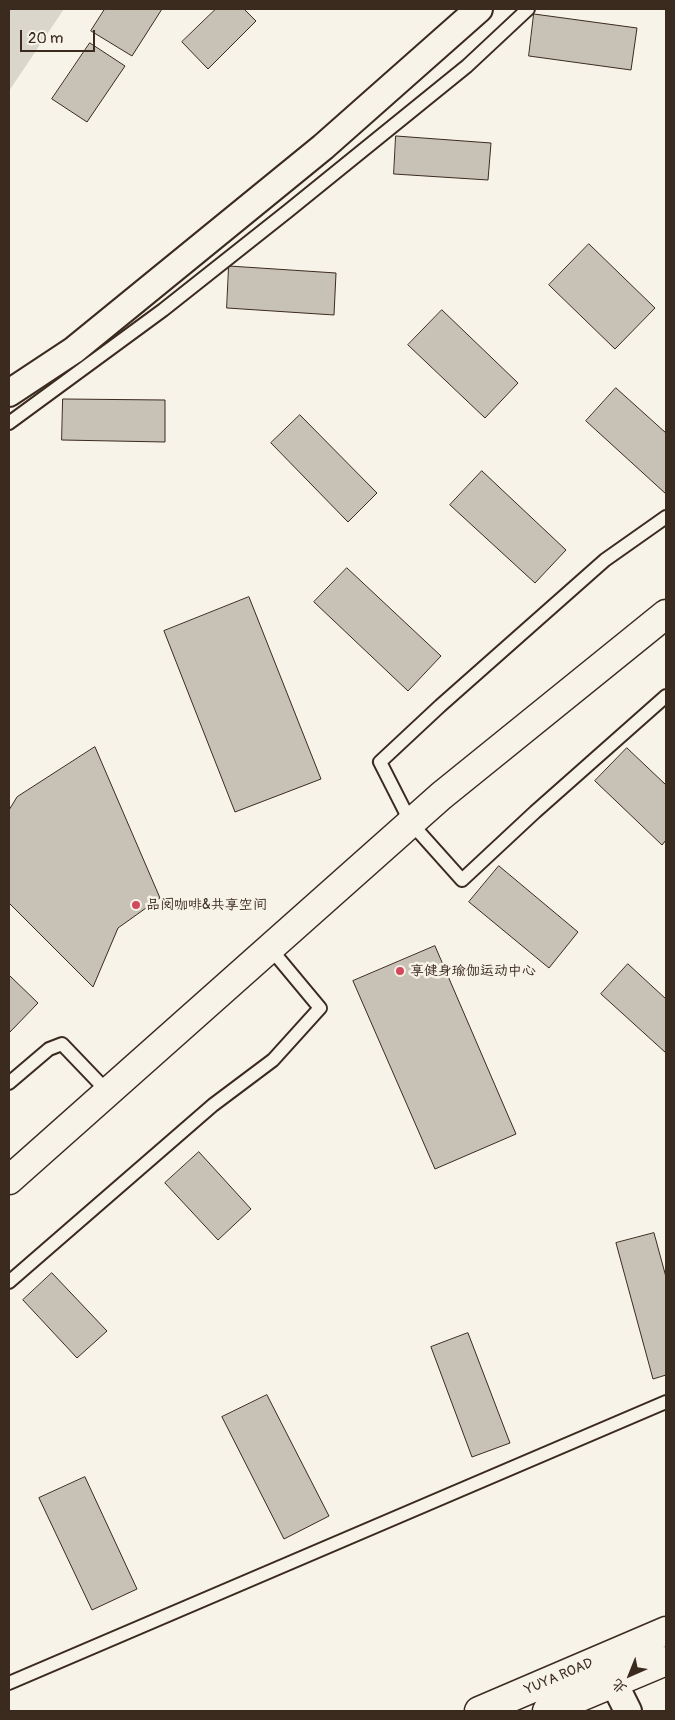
<!DOCTYPE html>
<meta charset="utf-8">
<style>
body{margin:0}
#map{position:relative;width:675px;height:1720px;overflow:hidden;background:#f7f3e8;font-family:Pangolin,"LXGW WenKai TC",sans-serif}
canvas{display:block}
.frame{position:absolute;inset:0;border:10px solid #3b2a1e;pointer-events:none}
.north{position:absolute;left:605px;top:1650px;width:50px;height:50px;-webkit-text-stroke:4px #f7f3e8;paint-order:stroke;rotate:224deg;font-size:14px;font-weight:700;line-height:20px;text-align:center;color:#3b2a1e}
.north::after{content:'';display:block;margin:auto;width:18px;height:22px;background:#3b2a1e;clip-path:polygon(50% 0,100% 100%,50% 72%,0 100%)}
.scale{position:absolute;left:20px;top:30px;width:75px;height:22px;box-sizing:border-box;border:2px solid #3b2a1e;border-top:0;padding-left:6px;font-size:15px;line-height:18px;white-space:nowrap;color:#3b2a1e;-webkit-text-stroke:4px #f7f3e8;paint-order:stroke}
</style>
<div id="map">
<canvas width="675" height="1720"></canvas>
<div class="frame"></div>
<div class="north">北</div>
<div class="scale">20 m</div>
</div>
<script>
const ctx = document.querySelector('canvas').getContext('2d');
ctx.lineJoin = 'round';
function paint(path, color) {
  ctx.fillStyle = color;
  ctx.fill(path, 'evenodd');
}
function strokePath(path, color, width, dash) {
  ctx.strokeStyle = color;
  ctx.lineWidth = width;
  ctx.lineCap = dash ? 'butt' : 'round';
  ctx.setLineDash(dash || []);
  ctx.stroke(path);
}
function label(font, color, halo, rows, align = 'center') {
  ctx.font = font + ' Pangolin,"LXGW WenKai TC",sans-serif';
  ctx.lineWidth = 5;
  ctx.setLineDash([]);
  ctx.textBaseline = 'middle';
  ctx.strokeStyle = halo;
  ctx.fillStyle = color;
  for (const [text, x, y, turn = 0] of rows) {
    ctx.save();
    ctx.translate(x, y);
    ctx.rotate((+turn || 0) * Math.PI / 180);
    ctx.textAlign = isNaN(turn) ? turn : align;
    if (halo) ctx.strokeText(text, 0, 0);
    ctx.fillText(text, 0, 0);
    ctx.restore();
  }
}
paint(new Path2D(`
 M9,9H64L9,91Z`), '#dbd6cb');
const building = new Path2D(`
 M105,9H162L132,56L91,31Z
 M216,9H244L256,21L208,69L182,42Z
 M534,14L637,28L631,70L529,56Z
 M90,43L125,66L87,122L52,99Z
 M396,136L491,143L488,180L394,174Z
 M589,244L655,308L615,349L549,285Z
 M229,266L336,273L334,315L227,308Z
 M442,310L518,383L485,418L408,345Z
 M616,388L666,433V494L586,421Z
 M63,399L165,400V442L62,440Z
 M300,415L377,493L348,522L271,443Z
 M482,471L566,550L535,583L450,505Z
 M347,568L441,656L408,691L314,602Z
 M249,597L321,779L235,812L164,631Z
 M95,747L160,898L118,928L93,987L9,903V810L17,797Z
 M627,748L666,785V840L662,845L595,781Z
 M499,866L578,932L549,968L469,902Z
 M435,946L516,1134L435,1169L353,981Z
 M628,964L666,999V1053L601,994Z
 M9,975L38,1003L10,1032L9,1031Z
 M199,1152L251,1209L218,1240L165,1183Z
 M654,1233L666,1277V1375L653,1379L616,1243Z
 M52,1273L107,1331L77,1358L23,1300Z
 M468,1333L510,1443L472,1457L431,1347Z
 M267,1395L329,1516L284,1539L222,1417Z
 M85,1477L137,1589L92,1610L39,1498Z`);
paint(building, '#c8c1b6');
strokePath(building, '#3b2a1e', 1);
const service = new Path2D(`
 M9,423L163,310L288,211L467,66L528,9
 M666,517L605,560L440,706L380,762L411,823L462,880L535,812L666,696
 M9,1083L49,1049L62,1044L108,1092
 M9,1282L213,1105L273,1060L320,1008L270,948
 M9,1683L666,1402`);
const minor = new Path2D(`
 M9,393L74,350L323,147L479,9
 M614,1683L628,1711`);
const tertiary = new Path2D(`
 M9,1180L441,796L666,614`);
const trunk = new Path2D(`
 M479,1711L666,1631
 M547,1711L666,1661`);
strokePath(service, '#3b2a1e', 16);
strokePath(minor, '#3b2a1e', 30);
strokePath(tertiary, '#3b2a1e', 31);
strokePath(trunk, '#3b2a1e', 31);
strokePath(service, '#f7f3e8', 12);
strokePath(minor, '#f7f3e8', 26);
strokePath(tertiary, '#f7f3e8', 28);
strokePath(trunk, '#f7f3e8', 28);
for (const [x, y, r, color] of [
 [136,905,5,"#d1495b"],
 [400,971,5,"#d1495b"]
]) {
  const dot = new Path2D();
  dot.arc(x, y, r, 0, 2 * Math.PI);
  ctx.fillStyle = color;
  ctx.fill(dot);
  strokePath(dot, '#f7f3e8', 2);
}
label('14px', '#3b2a1e', '#f7f3e8', [
 ["品阅咖啡&共享空间",146,905],
 ["享健身瑜伽运动中心",410,971]
], 'left');
label('14px', '#3b2a1e', '#f7f3e8', [
 ["YUYA ROAD",559,1677,-23]
]);
</script>
